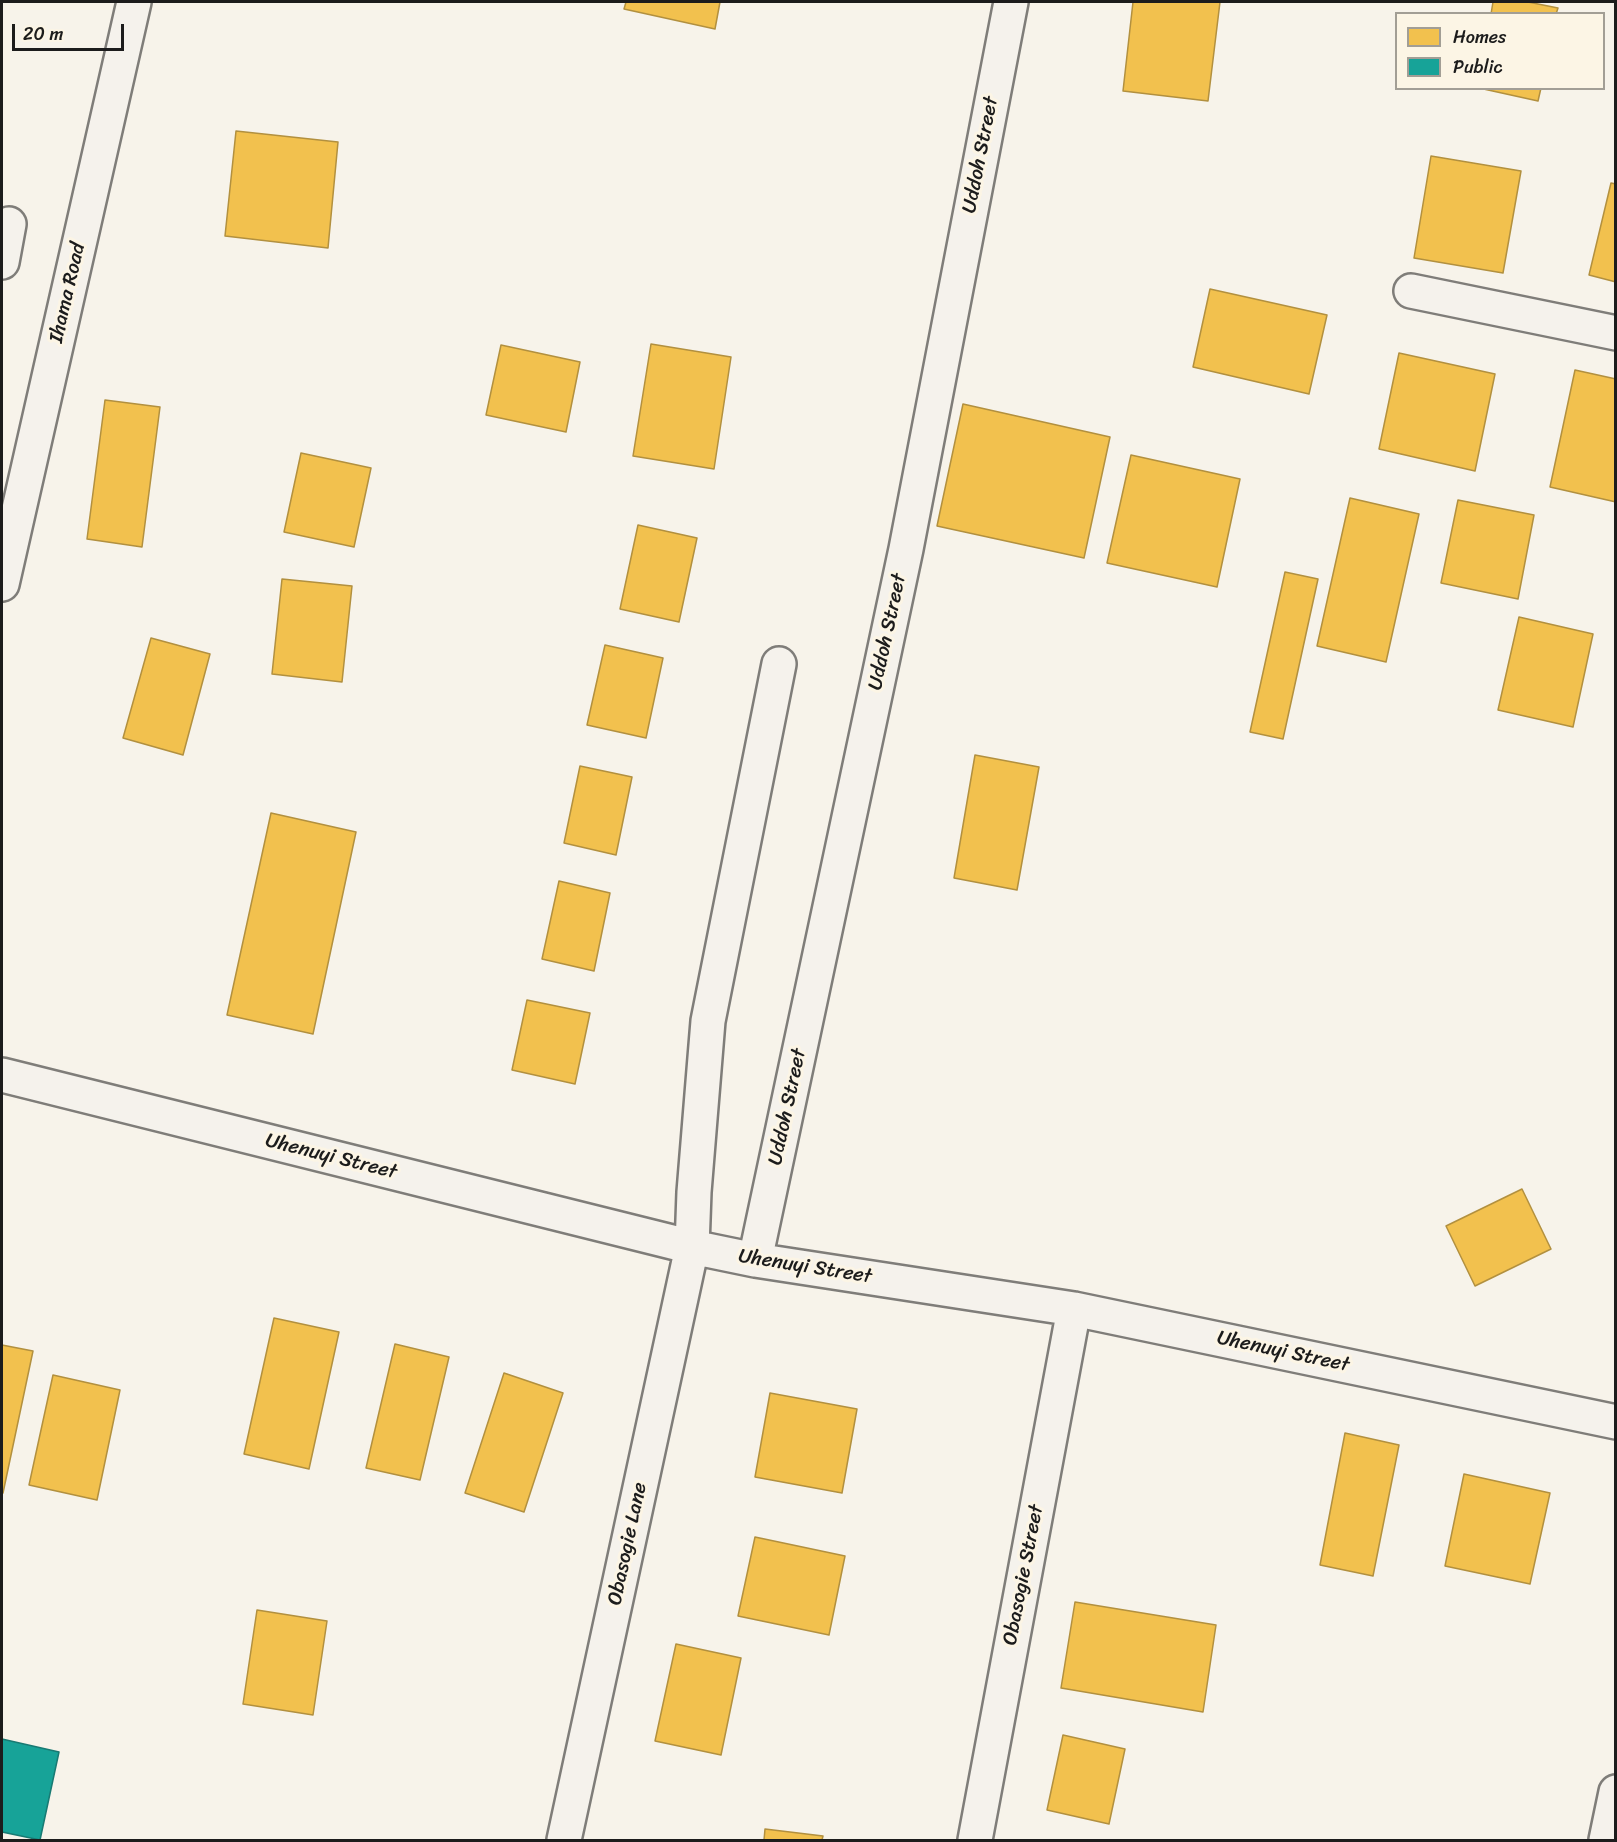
<!DOCTYPE html>
<style>
body{margin:0}
#map{position:relative;width:1617px;height:1842px;overflow:hidden;background:#f7f3ea;font-family:Sriracha,sans-serif}
canvas{display:block}
.frame{position:absolute;inset:0;border:3px solid #1c1c1c;pointer-events:none}
.legend{position:absolute;left:1395px;top:12px;width:210px;height:78px;box-sizing:border-box;background:#fcf5e5;border:2px solid #a29e95;margin:0;padding:8px 10px;list-style:none;font-size:18px;color:#1c1c1c}
.legend li{display:flex;align-items:center;gap:12px;height:30px}
.legend b{width:30px;border:2px solid #a29e95}
.scale{position:absolute;left:12px;top:24px;width:112px;height:27px;box-sizing:border-box;border:3px solid #1c1c1c;border-top:0;padding-left:8px;font-size:18px;line-height:21px;white-space:nowrap;color:#1c1c1c;-webkit-text-stroke:4px #fcf5e5;paint-order:stroke}
</style>
<div id="map">
<canvas width="1617" height="1842"></canvas>
<div class="frame"></div>
<ul class="legend">
<li><b style="height:16px;background:#f2c14e"></b>Homes</li>
<li><b style="height:16px;background:#17a398"></b>Public</li>
</ul>
<div class="scale">20 m</div>
</div>
<script>
const ctx = document.querySelector('canvas').getContext('2d');
ctx.lineJoin = 'round';
function paint(path, color) {
  ctx.fillStyle = color;
  ctx.fill(path, 'evenodd');
}
function strokePath(path, color, width, dash) {
  ctx.strokeStyle = color;
  ctx.lineWidth = width;
  ctx.lineCap = dash ? 'butt' : 'round';
  ctx.setLineDash(dash || []);
  ctx.stroke(path);
}
function label(font, color, halo, rows, align = 'center') {
  ctx.font = font + ' Sriracha,sans-serif';
  ctx.lineWidth = 6;
  ctx.setLineDash([]);
  ctx.textBaseline = 'middle';
  ctx.strokeStyle = halo;
  ctx.fillStyle = color;
  for (const [text, x, y, turn = 0] of rows) {
    ctx.save();
    ctx.translate(x, y);
    ctx.rotate((+turn || 0) * Math.PI / 180);
    ctx.textAlign = isNaN(turn) ? turn : align;
    if (halo) ctx.strokeText(text, 0, 0);
    ctx.fillText(text, 0, 0);
    ctx.restore();
  }
}
const homes = new Path2D(`
 M626,2H720L715,29L624,9Z
 M1133,2H1220L1208,101L1123,91Z
 M1493,2H1528L1558,8L1556,14H1491Z
 M1479,88H1541L1538,101Z
 M236,131L338,142L328,248L225,236Z
 M1431,156L1521,171L1503,273L1414,258Z
 M1611,183L1616,184V282L1589,275Z
 M1210,289L1327,315L1309,394L1193,367Z
 M651,344L731,357L714,469L633,456Z
 M501,345L580,362L566,432L486,415Z
 M1399,353L1495,374L1475,471L1379,449Z
 M1575,370L1616,379V502L1550,487Z
 M105,400L160,407L142,547L87,539Z
 M963,404L1110,437L1084,558L937,526Z
 M301,453L371,468L354,547L284,532Z
 M1131,455L1240,479L1217,587L1107,563Z
 M1350,498L1419,514L1386,662L1317,646Z
 M1458,500L1534,515L1518,599L1441,583Z
 M638,525L697,538L679,622L620,609Z
 M1285,572L1318,579L1283,739L1250,732Z
 M282,579L352,586L342,682L272,674Z
 M1519,617L1593,634L1573,727L1498,710Z
 M151,638L210,654L183,755L123,738Z
 M605,645L663,658L646,738L587,725Z
 M975,755L1039,767L1017,890L954,878Z
 M580,766L632,777L616,855L564,843Z
 M271,813L356,832L313,1034L227,1015Z
 M559,881L610,893L594,971L542,959Z
 M527,1000L590,1013L575,1084L512,1070Z
 M1522,1189L1551,1249L1475,1286L1446,1226Z
 M274,1318L339,1332L309,1469L244,1454Z
 M395,1344L449,1357L420,1480L366,1468Z
 M2,1345L33,1351L3,1493L2,1492Z
 M504,1373L563,1393L524,1512L465,1493Z
 M53,1375L120,1390L97,1500L29,1485Z
 M770,1393L857,1409L842,1493L755,1477Z
 M1345,1433L1399,1445L1373,1576L1320,1565Z
 M1464,1474L1550,1493L1530,1584L1445,1566Z
 M755,1537L845,1556L829,1635L738,1616Z
 M1075,1602L1216,1625L1203,1712L1061,1688Z
 M257,1610L327,1621L313,1715L243,1704Z
 M676,1644L741,1658L721,1755L655,1741Z
 M1063,1735L1125,1749L1109,1824L1047,1810Z
 M765,1829L823,1836L822,1840H764Z`);
paint(homes, '#f2c14e');
strokePath(homes, '#b2903f', 1.5);
const public = new Path2D(`
 M2,1739L59,1752L40,1840L2,1832Z`);
paint(public, '#17a398');
strokePath(public, '#187a73', 1.5);
const minor = new Path2D(`
 M2,262L9,224
 M1411,291L1616,333
 M2,584L134,2
 M2,1075L692,1247L755,1260L1074,1309L1616,1422
 M755,1260L906,549L1011,2
 M564,1840L692,1247L694,1192L708,1021L779,664
 M975,1840L1074,1309
 M1606,1840L1616,1792`);
strokePath(minor, '#7f7d79', 38);
strokePath(minor, '#f5f2ec', 33);
label('20px', '#1c1c1c', '#fcf5e5', [
 ["Uddoh Street",981,155,-79],
 ["Ihama Road",68,293,-77],
 ["Uddoh Street",888,632,-78],
 ["Uddoh Street",788,1107,-78],
 ["Uhenuyi Street",331,1157,14],
 ["Uhenuyi Street",805,1267,9],
 ["Uhenuyi Street",1283,1352,12],
 ["Obasogie Lane",628,1544,-78],
 ["Obasogie Street",1024,1575,-79]
]);
</script>
